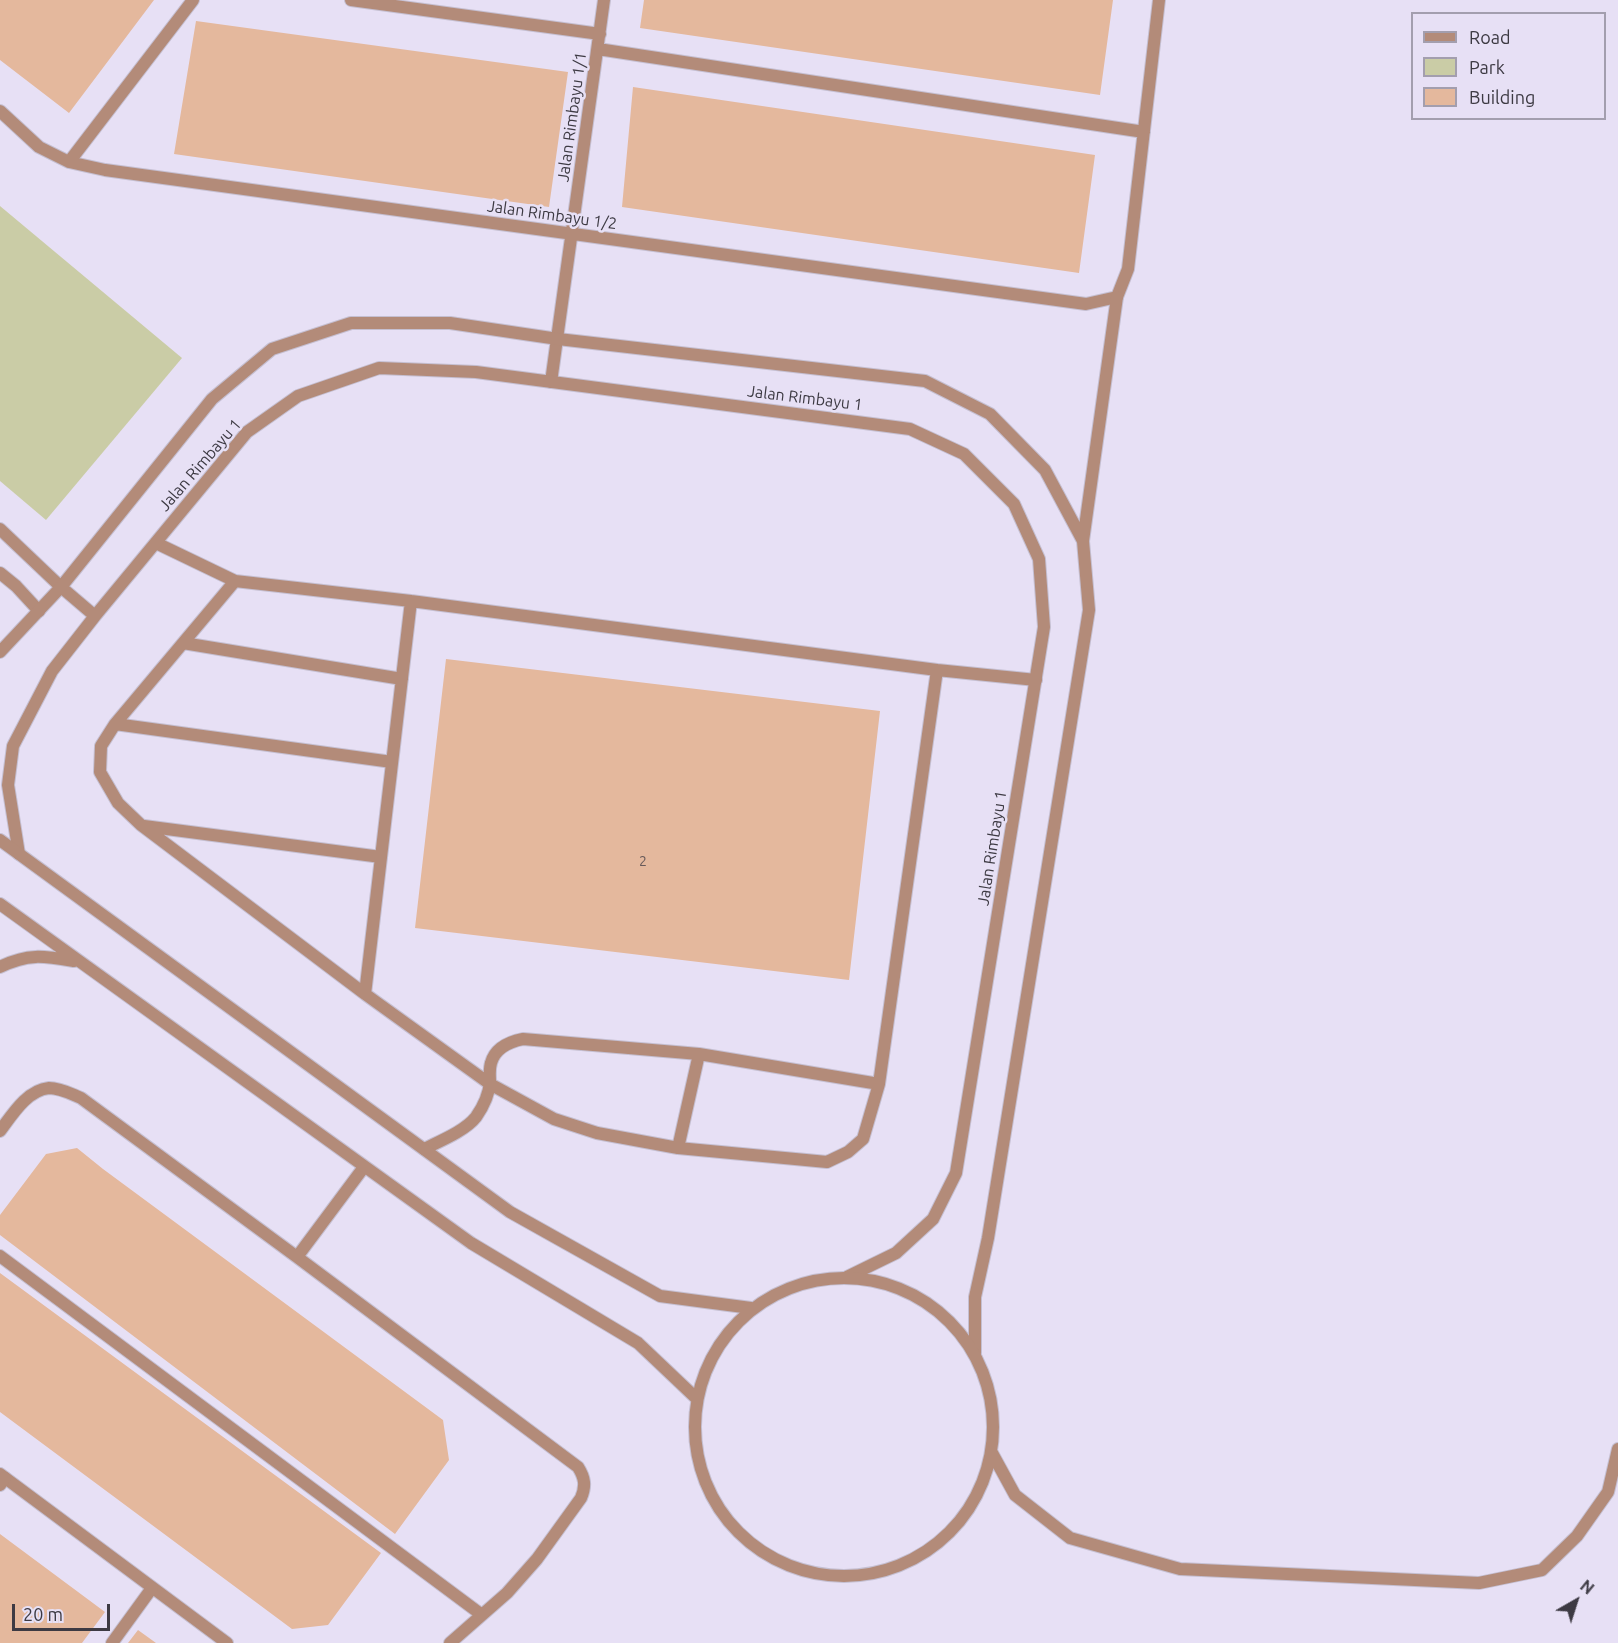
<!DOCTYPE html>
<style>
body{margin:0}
#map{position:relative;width:1618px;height:1643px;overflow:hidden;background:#e7e0f5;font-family:Ubuntu,sans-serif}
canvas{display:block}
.legend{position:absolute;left:1411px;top:12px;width:195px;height:108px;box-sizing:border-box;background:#e7e0f5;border:2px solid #a39eae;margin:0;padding:8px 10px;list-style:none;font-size:18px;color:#3d3a43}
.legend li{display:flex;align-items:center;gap:12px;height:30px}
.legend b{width:30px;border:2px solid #a39eae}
.north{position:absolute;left:1546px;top:1571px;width:60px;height:60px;-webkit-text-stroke:4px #e7e0f5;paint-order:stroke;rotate:39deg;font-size:16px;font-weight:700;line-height:24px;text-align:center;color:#3d3a43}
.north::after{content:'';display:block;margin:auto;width:21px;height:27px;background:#3d3a43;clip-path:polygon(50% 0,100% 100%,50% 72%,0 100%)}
.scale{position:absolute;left:12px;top:1604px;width:98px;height:27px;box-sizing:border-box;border:3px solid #3d3a43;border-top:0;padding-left:8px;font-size:18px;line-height:21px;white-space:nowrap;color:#3d3a43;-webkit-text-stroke:4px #e7e0f5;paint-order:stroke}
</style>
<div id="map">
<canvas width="1618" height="1643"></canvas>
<ul class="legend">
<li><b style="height:8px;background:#b38b79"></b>Road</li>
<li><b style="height:16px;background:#cacca6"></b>Park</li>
<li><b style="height:16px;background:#e4b89d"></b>Building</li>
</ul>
<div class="north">N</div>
<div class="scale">20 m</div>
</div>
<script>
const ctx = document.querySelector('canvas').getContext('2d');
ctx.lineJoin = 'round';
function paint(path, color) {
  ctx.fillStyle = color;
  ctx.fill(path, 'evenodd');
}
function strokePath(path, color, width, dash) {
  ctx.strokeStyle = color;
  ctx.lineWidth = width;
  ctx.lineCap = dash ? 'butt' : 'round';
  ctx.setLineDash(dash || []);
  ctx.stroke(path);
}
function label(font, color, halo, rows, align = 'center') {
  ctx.font = font + ' Ubuntu,sans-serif';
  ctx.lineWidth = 5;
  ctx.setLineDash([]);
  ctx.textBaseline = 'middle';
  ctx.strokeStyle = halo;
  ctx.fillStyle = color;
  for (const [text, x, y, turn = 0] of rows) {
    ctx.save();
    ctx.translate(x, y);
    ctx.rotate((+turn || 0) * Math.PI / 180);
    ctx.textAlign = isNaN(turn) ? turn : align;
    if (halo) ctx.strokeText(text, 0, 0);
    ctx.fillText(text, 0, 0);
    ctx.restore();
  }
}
paint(new Path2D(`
 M0,206L182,358L46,520L0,481Z`), '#cacca6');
paint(new Path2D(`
 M0,0H154L69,113L0,60Z
 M644,0H1113L1100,95L640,28Z
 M196,21L568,72L549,207L174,154Z
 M633,87L1095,155L1079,273L622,207Z
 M446,659L880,711L849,980L415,928Z
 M77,1148L103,1169L443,1420L449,1460L395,1534L0,1235V1215L46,1154Z
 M0,1273L381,1553L328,1625L292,1629L0,1412Z
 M0,1534L105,1612L82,1643H0Z
 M138,1630L156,1643H128Z`), '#e4b89d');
const service = new Path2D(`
 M351,0L600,34
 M598,49L1144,132
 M0,111L39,147L69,162L105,170L1086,304L1117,297L1128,269L1159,0
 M69,162L193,0
 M551,382L604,0
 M0,529L61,587
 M156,543L235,581L411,601L937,670L1036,680
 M0,573L16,586L39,611
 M235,581L115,724L101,746L100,772L118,803L141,825L365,994L490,1084L554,1119L597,1133L678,1148L827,1162L848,1152L863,1139L879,1084L937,670
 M183,643L402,679
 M115,724L392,762
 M144,826L381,857
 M365,994L411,601
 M0,1131C12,1115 27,1090 49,1088C61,1088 71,1094 81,1098L297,1257L578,1467C585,1478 586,1486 581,1498L537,1559L507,1593L450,1643
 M678,1148L699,1054
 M424,1149C440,1141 465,1131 476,1117C483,1107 489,1094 490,1082C490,1076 489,1069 491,1063C495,1048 508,1042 523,1039L699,1054L879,1084
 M0,1256L482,1615
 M297,1257L364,1167
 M0,1474L227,1643`);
const pedestrian = new Path2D(`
 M0,1485L5,1478
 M112,1643L152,1588`);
const minor = new Path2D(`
 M1083,541L1117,297
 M61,587L95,616
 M0,652L61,587L212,399L272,349L351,323H450L558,339L925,381L990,414L1045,470L1083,541L1089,610L988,1238L975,1297V1353
 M19,854L8,785L13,746L52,671L95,616L247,432L298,396L379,368L476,372L910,429L964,454L1014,504L1039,559L1044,627L956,1173L933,1219L896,1253L847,1277`);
const tertiary = new Path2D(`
 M0,840L510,1212L660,1296L751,1308
 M0,904L471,1243L638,1343L696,1398
 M0,967C28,953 44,956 74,961
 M695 1427a149 149 0 1 1 298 0a149 149 0 1 1-298 0Z
 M992,1453L1015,1495L1070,1538L1180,1569L1479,1583L1542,1570L1577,1536L1608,1492L1618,1449`);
strokePath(service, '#c5bfd1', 14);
strokePath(pedestrian, '#c5bfd1', 14);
strokePath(minor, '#c5bfd1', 14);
strokePath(tertiary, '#c5bfd1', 14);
strokePath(service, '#b38b79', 12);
strokePath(pedestrian, '#b38b79', 12);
strokePath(minor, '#b38b79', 12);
strokePath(tertiary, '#b38b79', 12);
label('14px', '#675a5a', null, [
 ["2",643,861]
]);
label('16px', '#3d3a43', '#e7e0f5', [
 ["Jalan Rimbayu 1/1",572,117,-82],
 ["Jalan Rimbayu 1/2",552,215,8],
 ["Jalan Rimbayu 1",805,398,7],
 ["Jalan Rimbayu 1",200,465,-49],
 ["Jalan Rimbayu 1",992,848,-81]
]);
</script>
